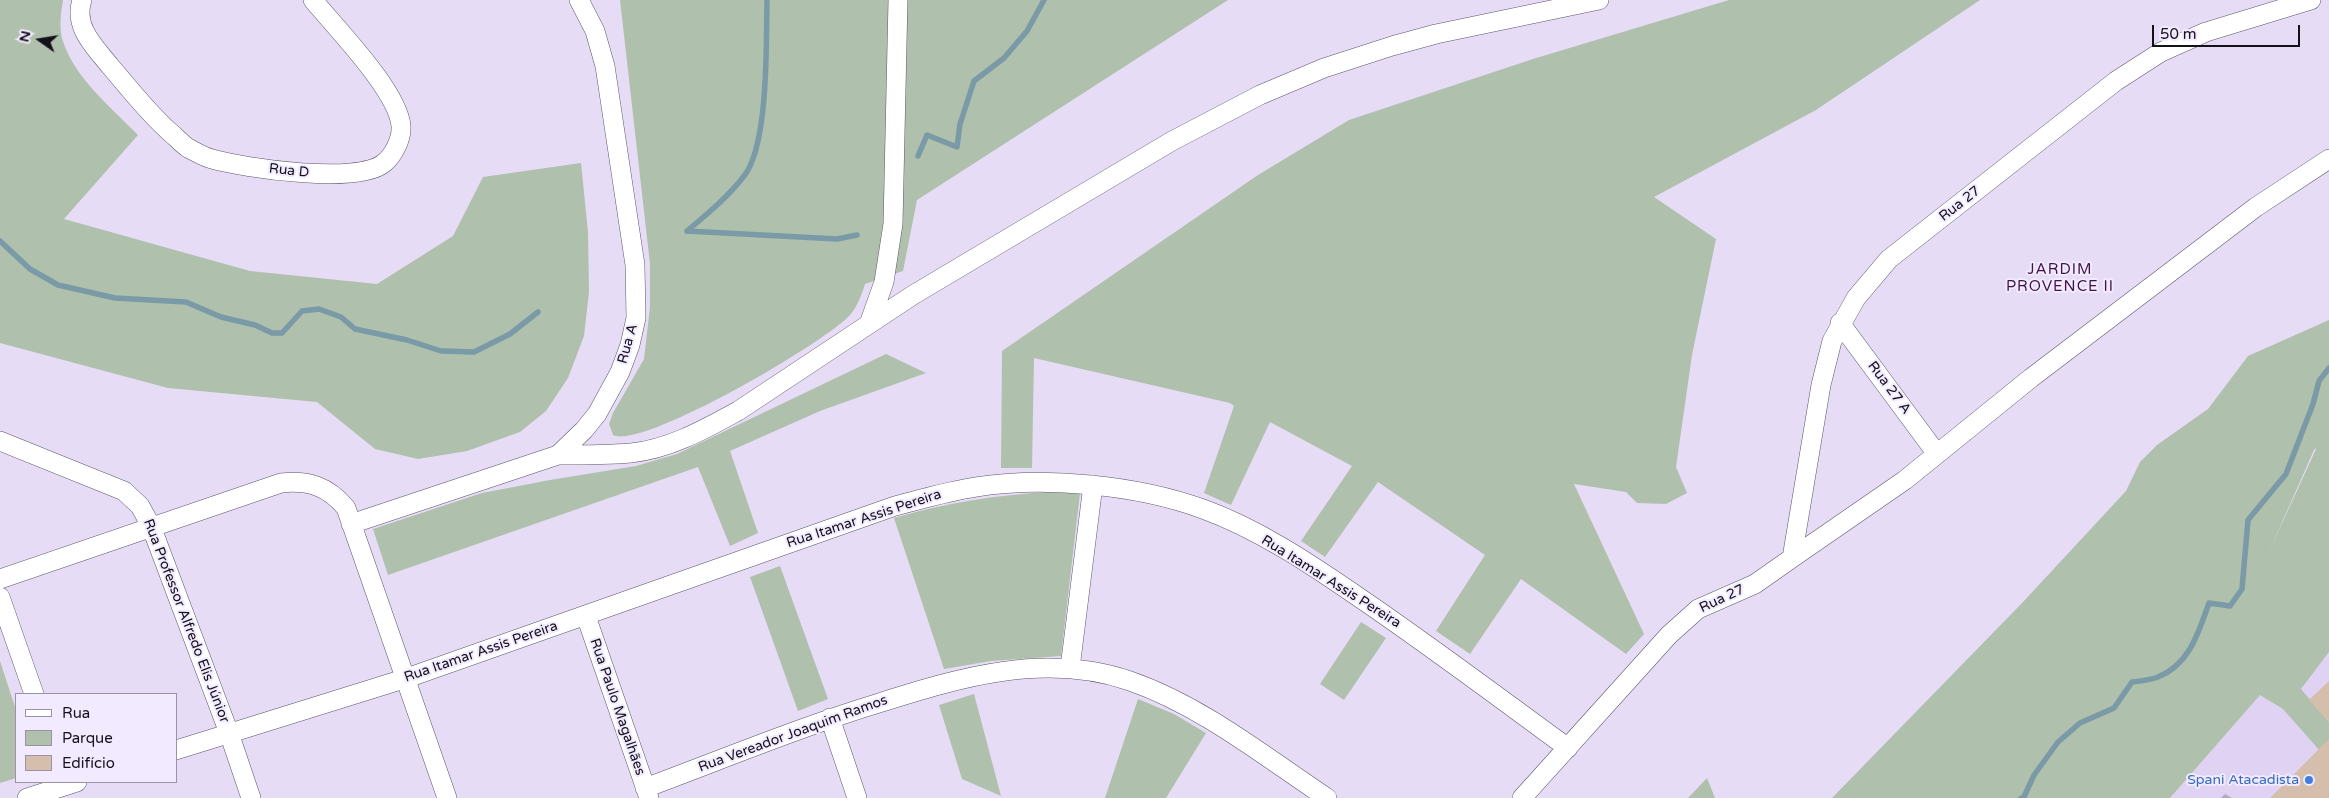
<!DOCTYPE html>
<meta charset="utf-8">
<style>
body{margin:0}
#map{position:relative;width:2329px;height:798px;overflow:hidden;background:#e6dcf6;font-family:"Varela Round",sans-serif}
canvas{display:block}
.legend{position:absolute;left:15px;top:693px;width:162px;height:90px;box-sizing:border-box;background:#f2eaff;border:1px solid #9a93a3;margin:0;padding:6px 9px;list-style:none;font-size:15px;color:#15111a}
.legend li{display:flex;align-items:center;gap:10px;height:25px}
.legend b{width:25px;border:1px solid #9a93a3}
.north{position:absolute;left:15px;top:15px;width:50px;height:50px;-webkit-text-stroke:4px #f2eaff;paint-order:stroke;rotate:283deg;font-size:14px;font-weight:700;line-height:20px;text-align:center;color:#15111a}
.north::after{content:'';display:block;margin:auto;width:18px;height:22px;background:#15111a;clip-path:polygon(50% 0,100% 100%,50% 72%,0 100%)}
.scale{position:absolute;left:2152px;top:25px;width:148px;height:22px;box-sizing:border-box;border:2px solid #15111a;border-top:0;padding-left:6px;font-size:15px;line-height:18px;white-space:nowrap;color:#15111a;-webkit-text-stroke:4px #f2eaff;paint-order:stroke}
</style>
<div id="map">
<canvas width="2329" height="798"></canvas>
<ul class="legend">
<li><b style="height:6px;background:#fff"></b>Rua</li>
<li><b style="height:14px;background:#afc0ac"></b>Parque</li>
<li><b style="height:14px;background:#d6beac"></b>Edifício</li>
</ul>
<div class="north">N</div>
<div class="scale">50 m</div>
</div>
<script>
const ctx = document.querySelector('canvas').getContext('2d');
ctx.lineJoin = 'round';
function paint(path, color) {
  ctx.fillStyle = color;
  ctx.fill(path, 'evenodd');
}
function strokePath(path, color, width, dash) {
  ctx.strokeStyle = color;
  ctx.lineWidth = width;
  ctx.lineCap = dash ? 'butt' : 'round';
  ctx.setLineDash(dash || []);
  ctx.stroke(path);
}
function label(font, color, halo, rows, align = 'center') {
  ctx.font = font + ' "Varela Round",sans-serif';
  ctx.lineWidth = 4;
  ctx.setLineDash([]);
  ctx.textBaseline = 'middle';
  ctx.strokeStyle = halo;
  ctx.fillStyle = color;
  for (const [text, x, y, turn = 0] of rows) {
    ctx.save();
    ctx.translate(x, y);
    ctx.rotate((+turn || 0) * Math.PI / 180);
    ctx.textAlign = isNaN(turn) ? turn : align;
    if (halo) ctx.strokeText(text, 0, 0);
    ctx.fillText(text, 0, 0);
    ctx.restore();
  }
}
paint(new Path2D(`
 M2329,652V798H2170L2260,695L2300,689Z`), '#dfd2f3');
paint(new Path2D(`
 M0,0H63C61,12 59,26 62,38C73,77 111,107 138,135L64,219L250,271L377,284L453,236L483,177L581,163L588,232L589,292L584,336L568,378L546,411L520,432L467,451L418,459L375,449L317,402L168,388L0,343Z
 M620,0H1228L917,200L903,271L865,284C862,294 857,307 850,315C826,342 642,450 613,435L609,424L613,413L644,359L650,307V264Z
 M1729,0H1980L1816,110L1654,197L1716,239L1692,355L1676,467L1687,493L1666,504L1637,503L1626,492L1574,484L1644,634L1626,654L1521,579L1470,654L1436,631L1485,555L1378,482L1325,557L1301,541L1352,466L1270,422L1231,505L1204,493L1234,406L1230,403L1034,358L1032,468H1001L1002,351L1258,175L1349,120L1533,59Z
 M2329,320V652L2301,689L2329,722V761L2283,709L2260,695L2170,798H1832L2023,602L2126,491L2140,462L2157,445L2208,409L2248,356ZM2316,448V449L2268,554L2314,450Z
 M886,354L926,373L820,411L730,451L758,533L730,546L698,467L388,575L373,529L482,493L550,480L636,466L677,454Z
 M1050,492L1080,493L1061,656L991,661L944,669L894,518C945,503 996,495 1050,492Z
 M780,566L828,699L798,711L750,577Z
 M1361,622L1386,638L1344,700L1320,684Z
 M0,661L16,710V778L0,783Z
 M974,694L1001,796L962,779L939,705Z
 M1138,699L1174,714L1206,733L1166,798H1105Z
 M1707,778L1715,798H1688Z`), '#afc0ac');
paint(new Path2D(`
 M2225,794L2232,798H2221Z`), '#0003');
strokePath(new Path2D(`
 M918,156L927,135L957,147L960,124L974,81L1004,58L1027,31L1044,0
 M687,231C707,214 728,197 744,176C769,144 766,42 767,0
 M687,231L837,239L857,235
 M0,241L30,269L58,285L115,298L186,302L221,317L255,325L272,333H282L302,311L319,309L341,317L355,329L407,340L441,351L474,352L510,334L538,312
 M2021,798L2024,797L2034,775L2058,742L2080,723L2114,708L2132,682C2140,681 2151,680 2158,677C2190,664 2198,633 2209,603L2230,606L2242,589L2248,520L2286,474L2313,404L2319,381L2329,368`), '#7a9aa7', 5.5);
paint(new Path2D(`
 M2329,681V722L2309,700Z
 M2329,739V798H2270Z`), '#d6beac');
const street = new Path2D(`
 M82,0C73,27 95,47 110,66C130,89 148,113 171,133C177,138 182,144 188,148C196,152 204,157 212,159C245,168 358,185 384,163C393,156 402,139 401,126C398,91 336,28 313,0
 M2311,0L2206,32L2161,52L2116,81L1889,259L1856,298L1832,341L1821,385L1792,558L1905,480L2031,378L2256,207L2329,159
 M1840,323L1937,454
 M869,324L884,282L893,224L898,0
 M0,441L124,491L140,506L151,526L229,733L251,798
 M558,455C582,455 607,455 631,453C670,449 705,429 738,411L913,295L1172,141L1260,95L1324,68L1392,46L1436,34L1599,0
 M351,524L558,455L584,430L597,414L620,372L630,345L636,318L635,265L605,66L595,31L579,0
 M0,579L281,483C308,480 328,486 346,508L447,798
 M0,597L34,694
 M586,616L649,798
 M1070,668L1093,485
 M830,718L857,798
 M176,750L407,678L895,506C922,499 949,491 976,487C1045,476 1137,485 1203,509C1258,529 1309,563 1357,596C1429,645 1498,697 1568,748
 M645,788C723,759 800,727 879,703C961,677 1045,652 1130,681C1202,706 1264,756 1327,798
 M27,798L77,782
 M1522,798L1669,635L1698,609L1755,584L1792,558`);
strokePath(street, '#5d556b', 20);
strokePath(street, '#fff', 19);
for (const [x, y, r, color] of [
 [2309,780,5,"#3f7fe0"]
]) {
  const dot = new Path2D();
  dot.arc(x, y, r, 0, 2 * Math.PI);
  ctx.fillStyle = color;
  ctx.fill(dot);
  strokePath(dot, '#f2eaff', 2);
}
label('14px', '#15111a', '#f2eaff', [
 ["Rua D",289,171,6],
 ["Rua 27",1960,204,-38],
 ["Rua A",628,344,-74],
 ["Rua 27 A",1889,388,53],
 ["Rua Itamar Assis Pereira",864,519,-18],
 ["Rua Itamar Assis Pereira",1331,582,32],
 ["Rua 27",1722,599,-25],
 ["Rua Professor Alfredo Elis Júnior",186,621,69],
 ["Rua Itamar Assis Pereira",481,652,-19],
 ["Rua Paulo Magalhães",617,707,71],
 ["Rua Vereador Joaquim Ramos",793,734,-20]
]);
label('14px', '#366cbe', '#f2eaff', [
 ["Spani Atacadista",2299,780]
], 'right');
ctx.letterSpacing = '1px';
label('15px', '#401448', '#f2eaff', [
 ["JARDIM",2060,270],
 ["PROVENCE II",2060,287]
]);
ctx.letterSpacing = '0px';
</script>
